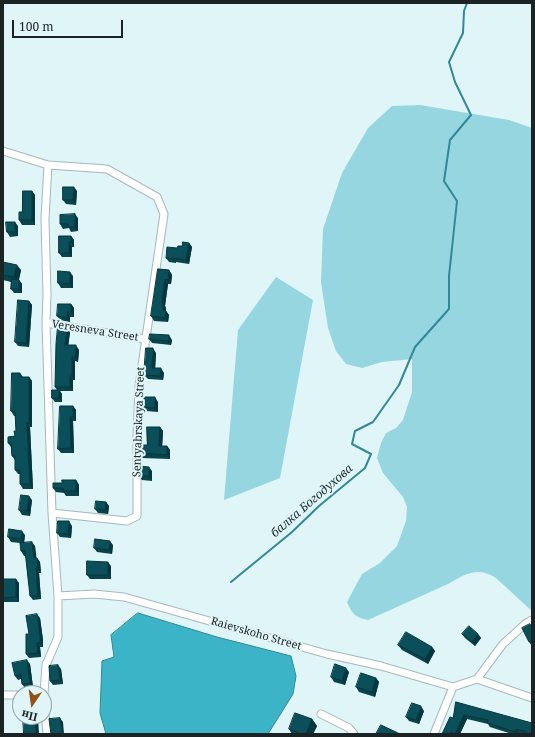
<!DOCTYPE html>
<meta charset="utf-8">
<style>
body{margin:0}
#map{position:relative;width:535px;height:737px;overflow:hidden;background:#e0f5f8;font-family:"Noto Serif",serif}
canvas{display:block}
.frame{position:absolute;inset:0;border:4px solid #1c2325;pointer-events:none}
.north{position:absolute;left:12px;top:685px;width:40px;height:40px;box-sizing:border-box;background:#e0f5f8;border:1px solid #92a1a4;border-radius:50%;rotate:193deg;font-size:11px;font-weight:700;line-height:16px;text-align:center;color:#1c2325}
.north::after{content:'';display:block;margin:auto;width:14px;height:18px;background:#8f5214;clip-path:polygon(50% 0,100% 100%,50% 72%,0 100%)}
.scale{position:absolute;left:12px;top:20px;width:111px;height:18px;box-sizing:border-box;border:2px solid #1c2325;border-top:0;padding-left:5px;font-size:12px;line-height:14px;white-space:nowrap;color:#1c2325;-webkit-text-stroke:3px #e0f5f8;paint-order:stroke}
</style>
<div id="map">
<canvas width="535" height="737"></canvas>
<div class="frame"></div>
<div class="north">Пн</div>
<div class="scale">100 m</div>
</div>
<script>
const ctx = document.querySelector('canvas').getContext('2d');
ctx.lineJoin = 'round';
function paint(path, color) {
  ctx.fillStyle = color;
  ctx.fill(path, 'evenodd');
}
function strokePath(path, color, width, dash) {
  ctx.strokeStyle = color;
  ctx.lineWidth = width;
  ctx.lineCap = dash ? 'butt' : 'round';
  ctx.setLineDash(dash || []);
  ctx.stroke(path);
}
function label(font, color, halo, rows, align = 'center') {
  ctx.font = font + ' "Noto Serif",serif';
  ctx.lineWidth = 4;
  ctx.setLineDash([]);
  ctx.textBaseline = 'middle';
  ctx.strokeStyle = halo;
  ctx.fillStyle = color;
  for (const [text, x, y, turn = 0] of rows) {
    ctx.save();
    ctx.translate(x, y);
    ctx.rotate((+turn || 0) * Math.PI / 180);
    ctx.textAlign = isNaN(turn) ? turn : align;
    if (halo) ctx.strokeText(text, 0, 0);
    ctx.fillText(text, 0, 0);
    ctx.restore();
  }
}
paint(new Path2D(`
 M420,105L509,120L532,128V611L496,578C478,566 465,574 448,584L368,620C356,618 351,613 347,602L362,574L380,563L397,546L406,521L407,507L403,497L383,473L377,458L381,443L386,433L396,428L403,420L412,392V359L382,362L362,368L346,364L336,351L328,328L321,282L323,229L342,173L368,128L392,106Z
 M276,277L313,300L280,478L224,500L238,330Z`), '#95d6e1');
const water = new Path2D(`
 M138,613L217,637L291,656L296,676L293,694L268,734H106L100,713L102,661L114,657L111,635Z`);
paint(water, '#3bb4c7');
strokePath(water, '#328896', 1);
strokePath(new Path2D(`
 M231,582L292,532L319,506L365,468L371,454L352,444L355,431L373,422L399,385L415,347L449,309V276L457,201L444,181L450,140L471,115L455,82L449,62L463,33L464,11L467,3`), '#328896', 2);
const street = new Path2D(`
 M3,151L48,165L107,169L157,197L164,214L139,386L137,437V516L127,521L52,513
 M46,323L145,339
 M58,596L94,594L124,597L327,654L381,666L453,687
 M477,679L532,698
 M453,687L477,679L503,644L525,624L532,620
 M44,693L46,665L58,637V596L52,513L46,323L47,295L45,219L48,165
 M3,695H20
 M44,701L47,734
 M321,714L349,728L354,734
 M434,734L453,687`);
strokePath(street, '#a5b9bd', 9);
strokePath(street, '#fff', 7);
paint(new Path2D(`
 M32,191L35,195V225H22L19,220L22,212Z
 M77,191L76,205L66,204L63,200Z
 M78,218V231L71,232L69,228L63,229L60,224Z
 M18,226V236L10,237L7,232Z
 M71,236L74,240V247H72V257H62L59,253Z
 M189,243L192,247L189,264L176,262V263L169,262L166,258L177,248Z
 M3,262L21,270L19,280L22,284V293H14L11,289V282L3,280Z
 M158,269L169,270L172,275L171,284H168L165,306L166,308V311L169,315L168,322L154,321L151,316Z
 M73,276V288H61L58,283Z
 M29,301L32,305L29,347L18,346L15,342Z
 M71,304L74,308V317H70V322L60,320L57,316Z
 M67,328L70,332L68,345L79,350L78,362L75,361V380H73V391H60L62,394V402H55L52,398L57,390L55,387Z
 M149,339L172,340L171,345L152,343Z
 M156,353L155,368L164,373L163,380L148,379L144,375Z
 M20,373L23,377H29L32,381V427H30L33,489H23L20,484V474H18L15,470V460L12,456L11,447L8,443L15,436L16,431L15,416H14L11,411Z
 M158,402V412L146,411L143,407Z
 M73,406L76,410V421H73L74,453H61L58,449Z
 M160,427L163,431L162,446H167L170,450V459L142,458L139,453L147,445Z
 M152,471V481L142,480L139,476Z
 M76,480L79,485V496H66L64,493L56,492L53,488Z
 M32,500L30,516L22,515L19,510Z
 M106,502L109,506L108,514L98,513L95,509Z
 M72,526L71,538L60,537L57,533Z
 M25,535L24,542L35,546L36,558H37L40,562L41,573H39L41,599L33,600L30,596L26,556H24L21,551L20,543L11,542L8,537Z
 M113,545L112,554L97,552L94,548Z
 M111,566V579H90L87,575Z
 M3,579L19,583V602H4L3,601Z
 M40,618L43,640V647H40L41,657L29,658L26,654L29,634Z
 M532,626V646L529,642Z
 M462,634H478L481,638L475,646L465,638Z
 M398,645L432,647L435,651L428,664L402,650Z
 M30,664L33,687L25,688L22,684L21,679L18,680L15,676Z
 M61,669L63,684L53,685L50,681Z
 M349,672L345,685L334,682L331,677Z
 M376,678L379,682L375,697L359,692L356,687Z
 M456,702L532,734L519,733V734H512L490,727L488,724L467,719L460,734H442L453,718Z
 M424,711L419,724L409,721L406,717Z
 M312,719L317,726L313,734H292L289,729Z`), '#09444d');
paint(new Path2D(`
 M74,187L77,191L76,205L73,200Z
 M32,191L35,195V225L32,220Z
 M75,214L78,218V231L75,227Z
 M15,222L18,226V236L15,232Z
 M71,236L74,240V247L71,242Z
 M69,242L72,247V257L69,253Z
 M189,243L192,247L189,264L186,260Z
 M173,258L176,262V263L173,259Z
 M17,265L21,270L18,283L14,277Z
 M169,270L172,275L171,284L168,280Z
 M70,272L73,276V288L70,284Z
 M165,279L168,284L165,306L166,308V311L169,315L168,322L165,318L163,310L162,303Z
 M19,280L22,284V293L19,289Z
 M29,301L32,305L29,347L26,343Z
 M71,304L74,308V317L71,312Z
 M67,312L70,317V322L67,318Z
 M67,328L70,332L68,349L65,345Z
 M169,335L172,340L171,345L168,341Z
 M76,345L79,350L78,362L75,357Z
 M153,348L156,353L155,372L152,368Z
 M72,357L75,361V380L72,376Z
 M161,368L164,373L163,380L160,376Z
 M70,376L73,380V391L70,387Z
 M29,377L32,381V427L29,423Z
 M59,390L62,394V402L59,398Z
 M155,397L158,402V412L155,408Z
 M73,406L76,410V421L73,417Z
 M70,417L73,421L74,453L71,448Z
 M27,423L30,427L33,489L30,484Z
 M160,427L163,431L162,450L159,446Z
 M167,446L170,450V459L167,455Z
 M149,467L152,471V481L149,476Z
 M76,480L79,485V496L76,491Z
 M29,496L32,500L30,516L27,511Z
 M106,502L109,506L108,514L105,510Z
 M69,521L72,526L71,538L68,534Z
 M22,531L25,535L24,543L21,539Z
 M110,541L113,545L112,554L109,550Z
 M32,542L35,546L37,562L34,558Z
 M37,558L40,562L41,573L38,568Z
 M108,562L111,566V579L108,575Z
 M36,568L39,573L41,599L38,595Z
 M16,579L19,583V602L16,597Z
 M37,614L40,618L43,640V647L40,643Z
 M478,634L481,638L475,646L472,642Z
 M37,643L40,647L41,657L38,653Z
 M432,647L435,651L428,664L425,659Z
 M27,660L30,664L33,687L30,683Z
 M58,665L61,669L63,684L60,680Z
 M346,668L349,672L345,685L342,681Z
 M376,678L379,682L375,697L372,692Z
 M421,706L424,711L419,724L416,720Z
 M464,715L467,719L460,734H455Z
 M35,717H38L39,734H36Z
 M60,718L63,722L64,734H62Z
 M312,719L317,726L313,734H306Z
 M516,729L519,733V734H517L516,732Z`), '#07373e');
const building = new Path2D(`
 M63,187H74L73,200H63Z
 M23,191H32V220H19V212H22Z
 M75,214V227H68V224H60V215Z
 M6,222H15V232H7Z
 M59,236H71V242H69V253H59Z
 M183,242L189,243L186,260L173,258V259L166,258L167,247L177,248L178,246H182Z
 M3,262L17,265L14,277L3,275Z
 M158,269L169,270L168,280L165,279L162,303H163V310L166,311L165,318L151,316Z
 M58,271L70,272V284L58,283Z
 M12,279L19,280V289H11Z
 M18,300L29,301L26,343L15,342Z
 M58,304H71V312H67V318L57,316Z
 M58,326L67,328L65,345H76L75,357H72V376H70V387H55L56,344Z
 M150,334L169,335L168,341L149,339Z
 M146,348H153L152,368H161L160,376L144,375Z
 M12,373H20V377H29V423H27L30,484H20V470H15V456H12L11,443H8V437L15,436L14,431H16L15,411H11Z
 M52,390H59V398H52Z
 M144,397H155V408L143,407Z
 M60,406H73V417H70L71,448L58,449Z
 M147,427H160L159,446H167V455L139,453V445H147Z
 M139,466L149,467V476H139Z
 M62,480H76V491H63V488H53V483H62Z
 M21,495L29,496L27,511L19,510Z
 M96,501L106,502L105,510L95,509Z
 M58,521H69L68,534L57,533Z
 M9,529L22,531L21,539L8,537Z
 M95,539L110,541L109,550L94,548Z
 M32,542L34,558H37L38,568H36L38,595L30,596L25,551H21L20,543Z
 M87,561L108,562V575H87Z
 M3,579H16V597L3,598Z
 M37,614L40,635V643H37L38,653L26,654V634H29L26,616Z
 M530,624L531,626H532V640L529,642L522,628Z
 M469,626L478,634L472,642L462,634Z
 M406,632L432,647L425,659L398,645Z
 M27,660L30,683L22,684L21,674L15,676L12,663Z
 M335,664L346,668L342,681L331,677Z
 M58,665L60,680L50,681L49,666Z
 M361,673L376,678L372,692L356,687Z
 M456,702L532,723V734H527V732L516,729V732L487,723L488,720L464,715L455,734L451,732L450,734H442L450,717L453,718Z
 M412,703L421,706L416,720L406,717Z
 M295,713L312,719L306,734H302L289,729Z
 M23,717H35L36,734H24Z
 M60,718L62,734H51L49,719Z
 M381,725L400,734H376Z`);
paint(building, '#0a4f59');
strokePath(building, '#07373e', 1);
label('11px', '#1c2325', '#e0f5f8', [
 ["Veresneva Street",95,331,9],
 ["Sentyabrskaya Street",139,422,-88],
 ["Raievskoho Street",256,634,16]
]);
label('italic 12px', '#1b3034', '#e0f5f8', [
 ["балка Богодухова",312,501,-41]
]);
</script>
